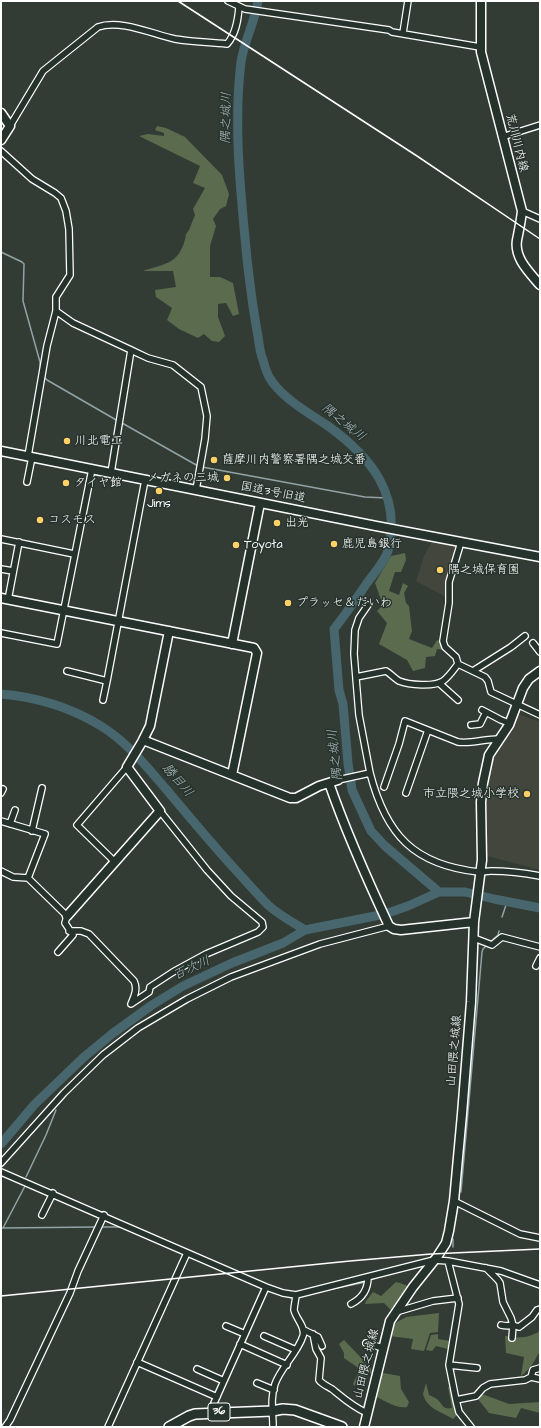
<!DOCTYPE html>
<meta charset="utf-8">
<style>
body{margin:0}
#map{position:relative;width:541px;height:1428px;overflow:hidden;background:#333c34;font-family:"Architects Daughter",sans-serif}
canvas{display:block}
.frame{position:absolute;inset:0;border:2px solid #fff;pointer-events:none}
</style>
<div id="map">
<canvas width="541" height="1428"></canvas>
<div class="frame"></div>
</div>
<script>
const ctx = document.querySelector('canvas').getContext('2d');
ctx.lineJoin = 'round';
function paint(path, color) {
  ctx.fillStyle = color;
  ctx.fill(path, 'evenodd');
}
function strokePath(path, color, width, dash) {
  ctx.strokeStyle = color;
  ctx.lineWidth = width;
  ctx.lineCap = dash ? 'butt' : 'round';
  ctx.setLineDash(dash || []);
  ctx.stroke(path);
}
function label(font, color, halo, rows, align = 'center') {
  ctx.font = font + ' "Architects Daughter","Klee One",sans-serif';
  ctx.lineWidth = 3;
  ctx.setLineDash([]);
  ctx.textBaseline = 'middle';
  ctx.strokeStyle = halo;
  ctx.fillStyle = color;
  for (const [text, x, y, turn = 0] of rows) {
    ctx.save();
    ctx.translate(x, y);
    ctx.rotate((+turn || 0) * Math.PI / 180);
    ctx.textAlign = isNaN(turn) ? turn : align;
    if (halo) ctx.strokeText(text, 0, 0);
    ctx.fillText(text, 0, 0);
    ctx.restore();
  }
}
paint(new Path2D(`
 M432,541L458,547L446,582V597L416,581L424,556Z
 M515,713L540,722V870L487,856L483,824L486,785L492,759L511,725Z`), '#43463c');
paint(new Path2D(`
 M157,126L166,128L185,137L222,175L229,194L226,206L220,209L213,219L216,226L210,246V277H220L233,283L239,314L233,316L226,303L218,304V317L225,336L219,342L212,341L204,334L198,338L179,329L167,320L172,308L156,297L155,290L176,287L173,271H143C151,268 165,265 171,261C180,256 185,243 186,234L189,230L195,215L193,209L205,188L193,183L200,166L139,136L148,134L164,136V133L155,130Z
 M405,553L406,560L401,572H395L389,591L399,595L403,583L408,586L404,593L406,603L409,606L412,631L409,639L432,648L437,640L441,642L442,646L445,650L437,649L435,656L426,657L425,668L413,671L407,660L379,644L387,623L377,611L383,605L375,583L391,556Z
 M396,1282L400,1283L408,1286L391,1310L384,1303L365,1304L366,1301L373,1292L381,1296Z
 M439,1313L438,1332L430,1333L424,1351L411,1349L413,1339L389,1336L392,1325L406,1317Z
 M540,1331V1354H538C534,1363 529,1370 521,1376L524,1357L506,1353L505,1336C520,1338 526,1339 540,1331Z
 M438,1334V1339L450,1341L448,1349L436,1346L432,1351L426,1350L431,1335Z
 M344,1340L370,1367L372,1373H369L366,1377L361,1376L355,1386L353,1384L359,1371L357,1367L344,1358V1353L339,1344Z
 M383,1373L400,1376L401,1389L409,1402L407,1407C396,1409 383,1400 373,1395L378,1378Z
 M426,1383L429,1395C432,1396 436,1398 438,1400C443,1405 443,1410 452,1408L448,1387H450L458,1414L453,1419C440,1411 427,1409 423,1394Z
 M482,1394L509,1404L540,1402V1413L521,1408L516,1418L489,1413L478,1399Z`), '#5a6b4e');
strokePath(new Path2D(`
 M1,252L22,262L24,264L23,301L40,362L41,373
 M43,376L47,380L118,421
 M122,423L198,466
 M202,467L365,497L387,498
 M502,917L507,902
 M490,942L498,935L499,931
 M26,1177L46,1135L56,1110
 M461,1192L482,952L483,949L487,945
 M101,1227H121
 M1,1228L97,1227
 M3,1228L25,1186
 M453,1247V1239
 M370,1280L389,1274
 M245,1281L264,1289
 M268,1290L291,1298
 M327,1290L366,1282`), '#91a3a7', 1.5);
strokePath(new Path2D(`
 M258,1C255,22 244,41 241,62C233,127 241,195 247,259C250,285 253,311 258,336C259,344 260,353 263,360C265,368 268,377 273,383C287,401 309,413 328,426C371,457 402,495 388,551C384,563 374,573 367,583C356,599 346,614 334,629L339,690L343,704L348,763L352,790L371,831L385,846L439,892H465L494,899L540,908
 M1,694C37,697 70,707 101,726C127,742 146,766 166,789C191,819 216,849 243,878C251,887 259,896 268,905C279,915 292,922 305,930
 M1,1144L34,1105L84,1057L112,1034L152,1005L183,986L232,963L283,943L305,930L385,914L408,906L439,892`), '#47666d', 9);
const street = new Path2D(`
 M228,1L245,9L389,30L392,32L480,47
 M403,33L408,1
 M10,126L43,71L98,27C120,19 152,34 175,39C192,42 210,42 227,44C236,34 238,20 239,7
 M502,137L540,125
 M1,151L32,179L55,193L61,198L66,211L69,229L70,275L56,297V311L47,346L28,456
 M522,211L540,219
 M56,311L73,323L131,350L148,358L173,365L201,387L207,416L205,439L196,490
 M111,473L131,350
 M27,482L32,457
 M1,539L74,554
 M461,542L449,582V603L443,641L445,647L456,657L458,664L485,677L488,681L491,692L540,715
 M1,569L13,571
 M8,600L19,542
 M368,605L359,618L355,630L354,654L359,715L370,773
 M1,633L57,644L92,469
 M533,643L540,652
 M67,671L107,681L145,480
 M473,671L511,647L525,636
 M356,677L386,671C391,674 394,678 399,681C409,685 434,687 443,681C449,677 454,669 458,664
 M439,683L458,700
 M103,700L107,681
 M482,710L501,720L509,723
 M471,725L480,724L486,712
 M338,780L370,773C386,835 414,865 479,872C483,872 487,871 491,871C507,871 524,873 540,876
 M384,787L399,744L405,721L458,742C471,744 484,739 499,739
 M1,793L3,789
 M406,793L428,730
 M1,821L45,834L28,878
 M10,824L15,810
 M32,831L42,788
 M115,862L77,825L127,767
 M1,871L13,877L28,878L67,916L65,923L73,935L58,952
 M69,931H81L89,934L134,981C138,989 134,997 131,1004L149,992L150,987L173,972L206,954L258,932L263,927L262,922L231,896L207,870L160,811
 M474,938L492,945L502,937L540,947
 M536,966L540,958
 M1,1163L64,1093L103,1055L138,1028L187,999L231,977L320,944L389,926
 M1,1172L266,1287L283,1293L296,1295L434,1260L448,1261L501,1271L540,1285
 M454,1201L520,1234L540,1238
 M42,1215L53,1193
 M448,1261L459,1304L449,1365L456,1400L459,1412L471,1427
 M486,1268L498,1280L500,1283L503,1302L511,1318L513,1325L512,1338
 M351,1304C363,1298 368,1289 368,1277
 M396,1312L433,1301L458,1298
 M501,1325C508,1327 512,1324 519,1327L532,1317L537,1310L540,1309
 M226,1326L245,1334
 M304,1330L318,1337L322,1346
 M313,1334L316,1349L321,1358L319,1380C322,1384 327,1386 332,1389C343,1398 353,1407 367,1413
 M264,1336L296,1350
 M366,1343L383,1348
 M240,1344L287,1365
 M137,1362L217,1397
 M449,1365L477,1368
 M197,1369L224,1381
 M531,1377L533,1370L540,1368
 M257,1383L274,1390
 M456,1400L476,1396L483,1388L490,1384L525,1380L531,1377L540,1379
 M210,1412L266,1287
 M5,1427L10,1420L70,1293L78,1271L104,1215
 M108,1427L187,1253
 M273,1427C273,1412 270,1399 275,1384C281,1367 297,1354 303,1336C306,1327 296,1319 294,1310C294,1305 296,1299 296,1295`);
const secondary = new Path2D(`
 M481,1V52L522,211C521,221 519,230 517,240C514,258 529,272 540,285
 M1,113L10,126L1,140
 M1,451L376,526L540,557
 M1,598L254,648L257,653L232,775
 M232,644L260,503
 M143,740L290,798H296L319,786L338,780
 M329,783C346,832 367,879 389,926L394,929L401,930L474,922
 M67,916L160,811L127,767L142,742L150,726L169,631
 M364,1427L390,1321L413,1287L437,1257L446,1243L449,1231L454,1201L462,1114L471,1002L474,922L482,860L481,802L483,783L489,755L509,725L523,688L529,679L540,671`);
const primary = new Path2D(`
 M169,1427L189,1416L195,1414L272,1411L283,1409L295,1410L342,1427`);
strokePath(street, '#fff', 8);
strokePath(secondary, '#fff', 11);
strokePath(primary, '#fff', 12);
strokePath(street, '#26332d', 5.5);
strokePath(secondary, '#26332d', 8);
strokePath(primary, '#26332d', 9);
strokePath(new Path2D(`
 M178,1L417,156L540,239
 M1,1296L350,1261L431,1254L540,1249`), '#fff', 1.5);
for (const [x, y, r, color] of [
 [67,441,4,"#ffd166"],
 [214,460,4,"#ffd166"],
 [227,478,4,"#ffd166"],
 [66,483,4,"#ffd166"],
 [159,491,4,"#ffd166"],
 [40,520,4,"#ffd166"],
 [277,523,4,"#ffd166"],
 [334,544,4,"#ffd166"],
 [236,545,4,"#ffd166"],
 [440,570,4,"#ffd166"],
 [288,603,4,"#ffd166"],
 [527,794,4,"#ffd166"]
]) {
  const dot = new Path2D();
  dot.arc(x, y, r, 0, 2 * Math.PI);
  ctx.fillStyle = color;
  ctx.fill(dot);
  strokePath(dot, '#26332d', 1.5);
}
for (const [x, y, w] of [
 [219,1412,22]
]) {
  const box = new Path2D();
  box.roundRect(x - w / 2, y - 9, w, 18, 3);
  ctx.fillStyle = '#26332d';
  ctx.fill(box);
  strokePath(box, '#fff', 1);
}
label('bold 11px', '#fff', null, [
 ["36",219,1412]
]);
label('12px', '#fff', '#26332d', [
 ["荒川川内線",516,143,76],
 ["国道3号旧道",273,493,11],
 ["山田隈之城線",455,1051,-85],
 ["山田隈之城線",367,1364,-76]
]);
label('12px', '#fff', '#26332d', [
 ["川北電工",75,441],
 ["薩摩川内警察署隅之城交番",222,460],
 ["メガネの三城",219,478,"right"],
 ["タイヤ館",74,483],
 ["Jims",159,504,"center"],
 ["コスモス",48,520],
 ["出光",285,523],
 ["鹿児島銀行",342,544],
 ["Toyota",244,545],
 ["隅之城保育園",448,570],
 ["プラッセ＆だいわ",296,603],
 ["市立隈之城小学校",519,794,"right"]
], 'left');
label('italic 13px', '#acbabd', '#26332d', [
 ["隅之城川",227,118,-89],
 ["隅之城川",343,423,39],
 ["隅之城川",336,755,-96],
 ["勝目川",177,781,49],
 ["百次川",192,969,-25]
]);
</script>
